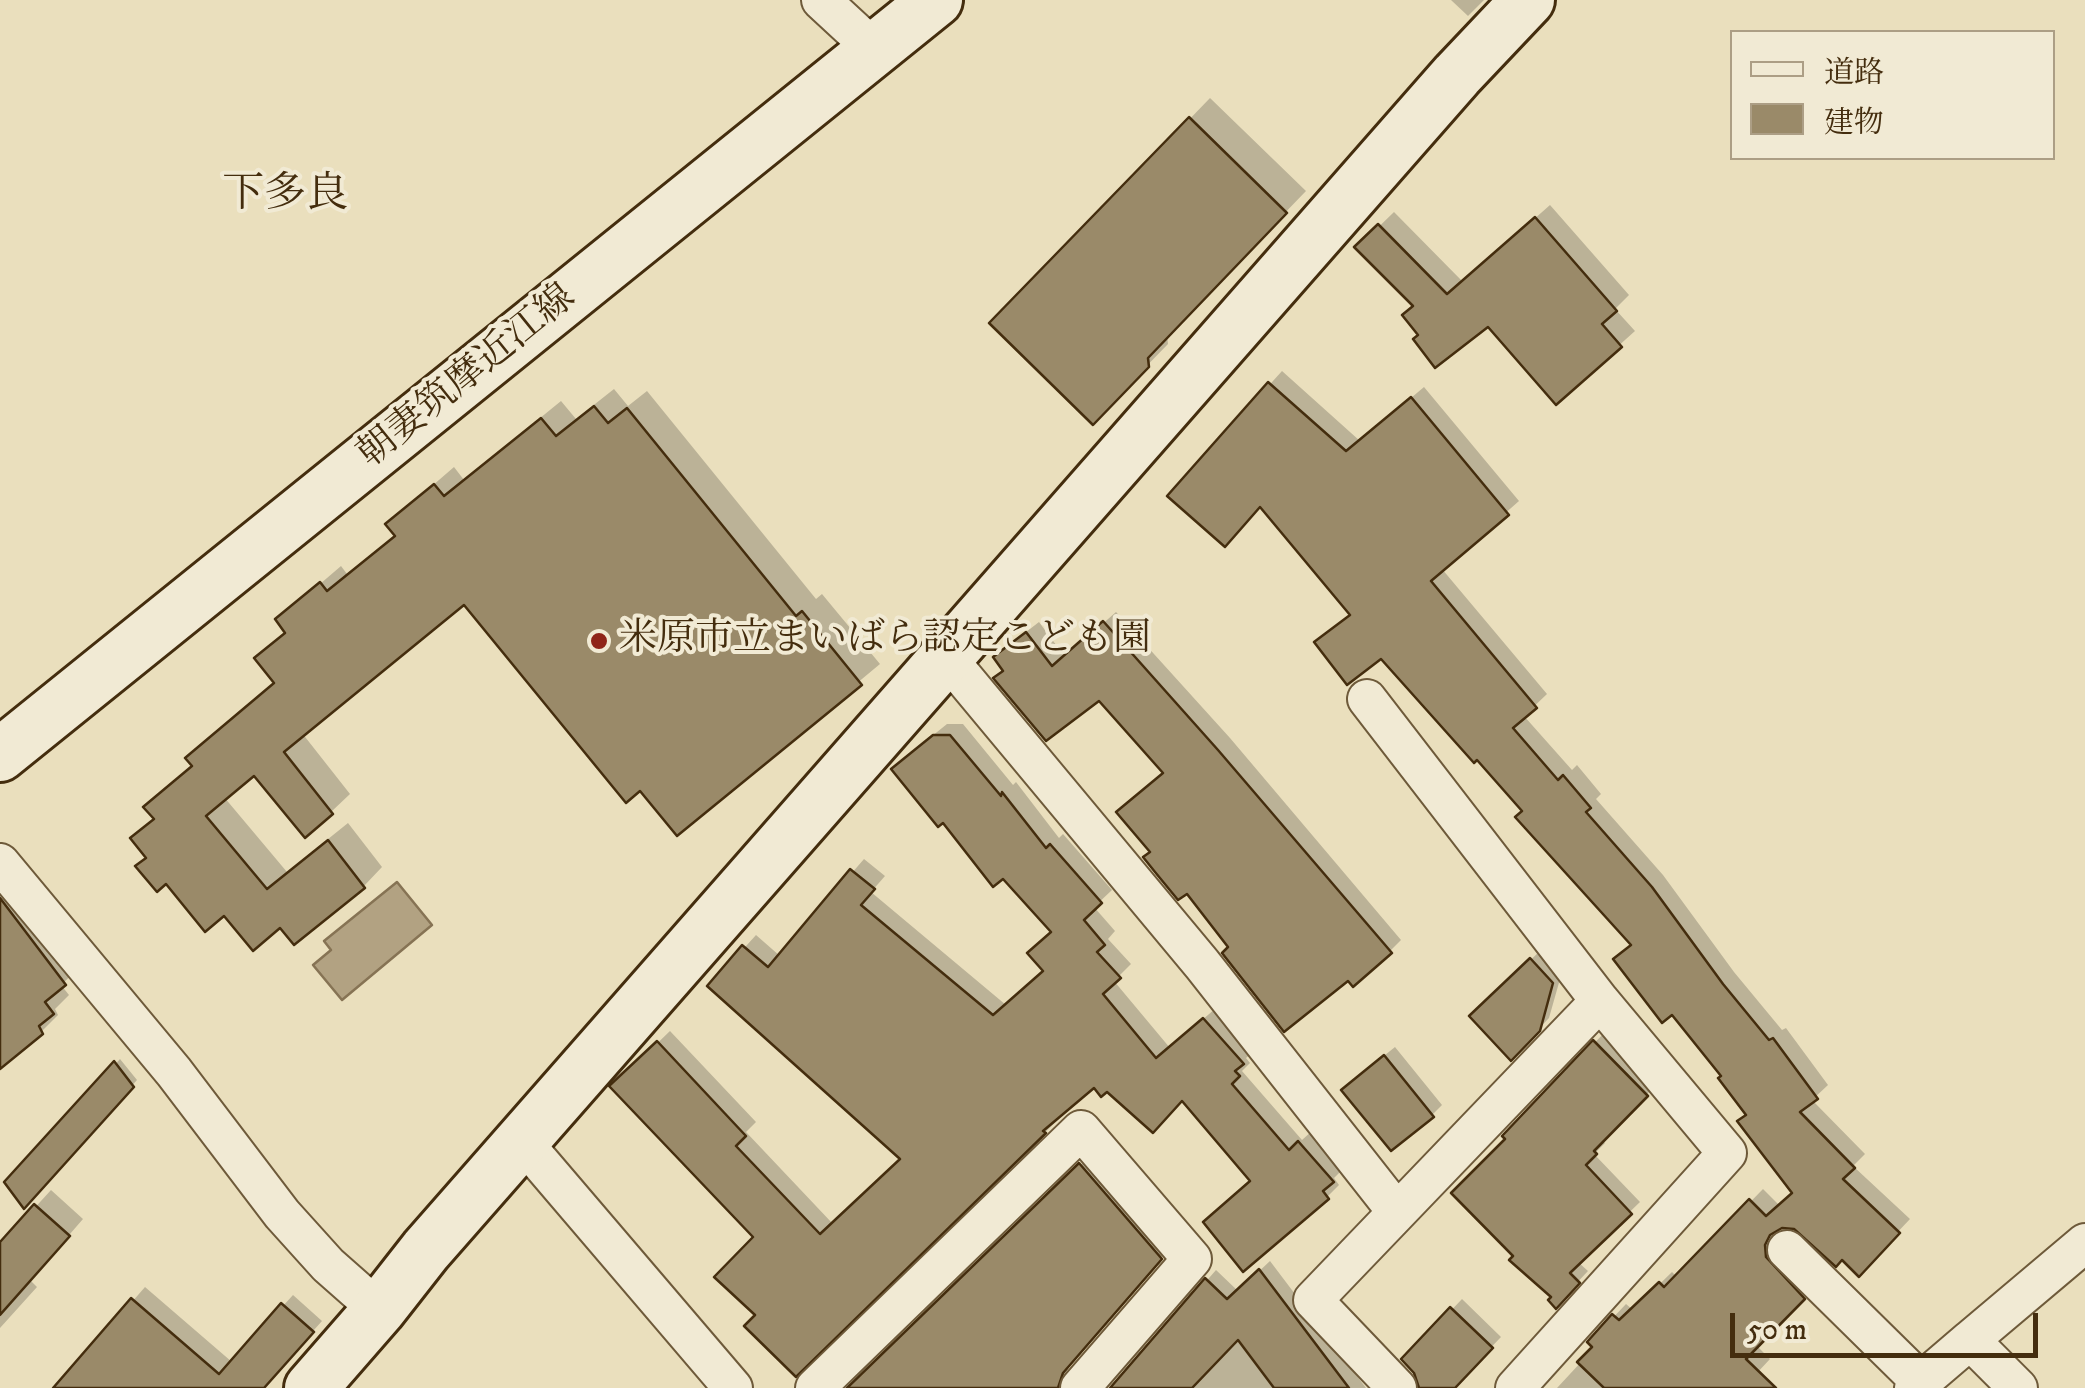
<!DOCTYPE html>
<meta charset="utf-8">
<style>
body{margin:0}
#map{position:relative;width:2085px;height:1388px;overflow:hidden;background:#eadfbd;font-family:"IM FELL DW Pica","Noto Serif JP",serif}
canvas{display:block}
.legend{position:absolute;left:1730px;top:30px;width:325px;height:130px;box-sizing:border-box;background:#f1ead4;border:2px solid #ac9e85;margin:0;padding:12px 18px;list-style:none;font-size:30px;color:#442d0e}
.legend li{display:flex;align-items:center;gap:20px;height:50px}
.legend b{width:50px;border:2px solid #ac9e85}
.scale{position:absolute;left:1730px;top:1313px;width:308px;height:45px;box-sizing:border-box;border:5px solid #442d0e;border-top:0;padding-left:12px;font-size:30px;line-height:35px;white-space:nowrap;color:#442d0e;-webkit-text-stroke:8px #f1ead4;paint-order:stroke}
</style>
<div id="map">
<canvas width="2085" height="1388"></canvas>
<ul class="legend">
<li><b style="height:12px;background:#f1ead4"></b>道路</li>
<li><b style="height:28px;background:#9a8a69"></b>建物</li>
</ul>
<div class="scale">50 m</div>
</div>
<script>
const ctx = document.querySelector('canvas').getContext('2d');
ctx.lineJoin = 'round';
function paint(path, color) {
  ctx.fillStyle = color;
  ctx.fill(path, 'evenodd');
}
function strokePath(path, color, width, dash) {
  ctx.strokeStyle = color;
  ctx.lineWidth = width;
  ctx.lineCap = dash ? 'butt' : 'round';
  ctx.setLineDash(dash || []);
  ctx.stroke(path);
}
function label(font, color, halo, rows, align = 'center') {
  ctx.font = font + ' "IM FELL DW Pica","Noto Serif JP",serif';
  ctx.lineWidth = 8;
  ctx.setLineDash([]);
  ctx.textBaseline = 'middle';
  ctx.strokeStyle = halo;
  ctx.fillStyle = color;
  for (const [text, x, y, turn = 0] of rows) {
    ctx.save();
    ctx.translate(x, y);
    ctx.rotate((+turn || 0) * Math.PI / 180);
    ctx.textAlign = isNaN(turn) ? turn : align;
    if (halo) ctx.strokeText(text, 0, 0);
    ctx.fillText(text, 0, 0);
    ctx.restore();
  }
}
const water = new Path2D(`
 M397,882L432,925L342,1000L313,965L331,950L324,941Z`);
paint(water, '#b2a282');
strokePath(water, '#867354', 2.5);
paint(new Path2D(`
 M1451,0H1484L1468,16Z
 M1210,98L1306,191L1167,335L1168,344L1093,421L993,323Z
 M1550,205L1629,295L1615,309L1635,331L1557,401L1488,323L1420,335L1415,305L1358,247L1394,212L1463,282Z
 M1282,371L1360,441L1424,387L1519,501L1442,569L1547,694L1524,716L1572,770L1577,765L1601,794L1596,799L1663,875L1734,972L1782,1030L1786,1028L1828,1085L1812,1100L1865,1154L1853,1166L1910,1219L1859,1273L1842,1257L1795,1226H1781L1776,1231L1777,1244L1815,1285L1757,1346L1770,1359L1743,1388H1557L1595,1347L1590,1342L1626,1304L1633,1310L1672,1272L1677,1277L1763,1189L1780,1206L1795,1193L1724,1076L1672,1012L1616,959L1633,943L1525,810L1381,655L1317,642L1352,613L1261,504L1170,495Z
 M614,389L628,406L647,391L816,599L822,594L880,664L677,833L641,788L464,602L302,733L350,794L331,812L254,772L224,797L287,872L348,823L382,867L364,886L295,941L281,925L224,913L148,857L133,838L155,817L194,764L208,740L276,681L257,658L287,631L278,620L341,566L347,574L397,534L388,524L454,467L464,480L561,401L576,419Z
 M1116,612L1230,738L1401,940L1390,951L1348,977L1152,852L1165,772L1099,698L1005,670L1008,646L1039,622L1065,657Z
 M947,724H963L1013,785L1016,782L1059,838L1063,834L1112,890L1094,907L1115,931L1108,939L1131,964L1114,981L1170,1048L1216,1008L1254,1051L1246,1058L1250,1063L1242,1071L1302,1140L1312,1131L1344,1168L1334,1178L1339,1185L1327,1197L1244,1268L1252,1181L1182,1098L1094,1085L796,1373L759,1315L756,1237L613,1086L670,1031L756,1122L746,1132L833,1224L903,1159L710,986L756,935L780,956L864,859L885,876L871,892L1006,1005L1045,970L1053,931L906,757Z
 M0,859L81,966L61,985L69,995L55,1009L58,1015L41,1032L0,1055Z
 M1541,950L1562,972L1549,1018L1511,1058L1472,1016Z
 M1605,1032L1656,1085L1602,1140L1605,1143L1594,1154L1640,1202L1578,1262L1588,1271L1556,1305L1554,1297L1517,1256L1508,1139L1505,1136Z
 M1395,1047L1442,1105L1432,1115L1354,1080Z
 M120,1059L137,1080L25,1205L7,1182Z
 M1090,1156L1170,1247L1072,1360L1067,1371L1070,1388H851Z
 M51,1190L83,1219L30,1280L37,1287L0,1328V1246Z
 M1270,1261L1366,1388H1113L1216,1270L1238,1291Z
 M145,1287L232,1362L293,1295L322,1321L262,1388H57Z
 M1462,1299L1501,1337L1452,1388H1421V1381L1404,1360Z`), '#0003');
const building = new Path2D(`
 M1189,117L1287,213L1148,358L1149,367L1093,425L989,323Z
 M1535,217L1617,311L1602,324L1622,347L1556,405L1488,327L1435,368L1413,339L1418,335L1402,315L1413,306L1354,247L1378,224L1447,294Z
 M1268,382L1346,451L1411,397L1509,515L1431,581L1537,708L1513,728L1558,780L1563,775L1591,808L1586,812L1652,887L1723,984L1769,1040L1773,1038L1818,1099L1800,1112L1855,1168L1843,1179L1900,1233L1859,1277L1842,1260L1836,1267L1794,1229L1782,1228L1770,1235L1765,1245L1766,1257L1805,1299L1746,1359L1776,1388H1604L1577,1362L1592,1347L1587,1342L1612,1314L1619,1320L1659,1282L1664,1287L1749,1199L1766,1216L1792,1193L1737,1121L1746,1115L1718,1078L1721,1076L1672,1015L1662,1023L1613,959L1631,945L1515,817L1522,811L1477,760L1474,763L1381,659L1347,685L1314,642L1350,615L1260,507L1225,547L1167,496Z
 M594,406L608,423L627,408L796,616L802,611L862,685L677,836L640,791L626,803L464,605L284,752L333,814L305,838L254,776L206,816L267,889L328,840L365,888L294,945L280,928L253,951L224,916L205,932L166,884L157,892L135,866L146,858L130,838L154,819L143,807L192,766L185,758L274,683L254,658L285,633L275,619L320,582L327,591L395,536L385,524L434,484L444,496L541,418L556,436Z
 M1103,621L1218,750L1392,953L1353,987L1348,981L1284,1032L1222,953L1228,947L1187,894L1178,900L1155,872L1143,857L1150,852L1116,812L1163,773L1099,701L1046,741L993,678L1003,671L993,657L1026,632L1052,666Z
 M933,735H950L1001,796L1002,792L1046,848L1050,844L1102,903L1084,920L1105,945L1097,952L1121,978L1103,994L1156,1058L1203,1018L1244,1064L1235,1071L1240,1076L1232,1084L1289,1150L1298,1141L1334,1182L1323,1191L1329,1199L1243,1272L1203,1222L1250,1181L1182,1101L1153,1133L1107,1092L1101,1097L1094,1088L1043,1131L1046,1133L796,1377L744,1326L755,1315L714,1277L753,1237L609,1086L657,1041L746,1136L736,1146L820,1234L900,1159L707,986L742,945L768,967L850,869L875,889L861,905L993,1015L1043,971L1027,953L1051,932L1003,879L993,887L943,823L938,827L891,769Z
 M0,898L66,985L45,1002L54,1014L39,1026L43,1034L0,1069Z
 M1530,958L1553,983L1540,1031L1511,1061L1469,1016Z
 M1593,1040L1648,1096L1594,1151L1597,1154L1586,1165L1632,1214L1570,1273L1580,1283L1556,1309L1548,1300L1551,1297L1509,1260L1513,1256L1451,1193L1505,1139L1502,1136Z
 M1384,1055L1434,1117L1391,1151L1341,1090Z
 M114,1061L134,1087L24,1209L4,1182Z
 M1079,1163L1162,1259L1063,1373L1058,1388H847Z
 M34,1204L70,1236L0,1315V1242Z
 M1259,1269L1349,1388H1274L1238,1340L1192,1388H1110L1205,1278L1227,1299Z
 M131,1298L219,1374L281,1303L314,1332L264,1388H53Z
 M1450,1307L1493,1348L1455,1388H1419L1414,1373L1401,1359Z`);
paint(building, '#9a8a69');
strokePath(building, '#442d0e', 2.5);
const street = new Path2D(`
 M821,0L875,50
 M948,659L1202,964L1397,1212
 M1367,699L1600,1001L1727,1153L1515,1388
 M0,863L174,1072L282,1214L328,1265L379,1310
 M522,1141L733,1388
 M1787,1250L1921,1382
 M1970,1340L2085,1243
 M815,1388L1081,1130L1192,1259L1080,1388
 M1397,1388L1313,1300L1600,1001
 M1914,1388L1970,1340L2018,1388`);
const secondary = new Path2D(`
 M0,755L936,0
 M311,1388L379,1310L426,1250L1457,75L1528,0`);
strokePath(street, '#6e5a3a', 42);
strokePath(secondary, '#442d0e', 58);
strokePath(street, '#f1ead4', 38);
strokePath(secondary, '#f1ead4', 52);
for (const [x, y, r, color] of [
 [599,641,10,"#8f2418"]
]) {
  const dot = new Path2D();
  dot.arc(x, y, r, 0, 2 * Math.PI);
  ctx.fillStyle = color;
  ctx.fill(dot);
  strokePath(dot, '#f1ead4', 4);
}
label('38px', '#442d0e', '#f1ead4', [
 ["朝妻筑摩近江線",468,378,-39]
]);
label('38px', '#442d0e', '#f1ead4', [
 ["米原市立まいばら認定こども園",619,641]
], 'left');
label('42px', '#442d0e', '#f1ead4', [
 ["下多良",285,197]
]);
</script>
